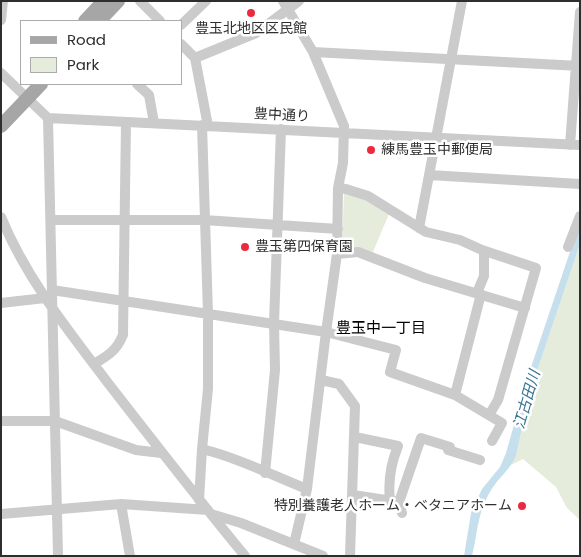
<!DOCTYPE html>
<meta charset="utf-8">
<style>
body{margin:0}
#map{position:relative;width:581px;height:557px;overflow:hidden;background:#fff;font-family:Poppins,sans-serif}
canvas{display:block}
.frame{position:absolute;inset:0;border:2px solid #2e2e2e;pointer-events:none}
.legend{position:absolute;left:20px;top:20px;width:162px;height:65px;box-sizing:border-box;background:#fff;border:1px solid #ababab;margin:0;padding:6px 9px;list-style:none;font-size:15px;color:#2e2e2e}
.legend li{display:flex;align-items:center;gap:10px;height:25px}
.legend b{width:25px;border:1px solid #ababab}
</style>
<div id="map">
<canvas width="581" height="557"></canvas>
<div class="frame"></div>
<ul class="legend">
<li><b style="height:6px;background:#a6a6a6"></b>Road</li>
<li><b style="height:14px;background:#e5ecdb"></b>Park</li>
</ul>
</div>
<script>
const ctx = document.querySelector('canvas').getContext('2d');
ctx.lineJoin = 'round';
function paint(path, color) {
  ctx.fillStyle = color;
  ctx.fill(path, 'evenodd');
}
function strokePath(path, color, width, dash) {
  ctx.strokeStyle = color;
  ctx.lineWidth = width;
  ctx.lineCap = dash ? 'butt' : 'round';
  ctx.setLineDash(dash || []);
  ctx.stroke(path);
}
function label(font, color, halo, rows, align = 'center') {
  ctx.font = font + ' Poppins,"Noto Sans JP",sans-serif';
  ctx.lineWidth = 5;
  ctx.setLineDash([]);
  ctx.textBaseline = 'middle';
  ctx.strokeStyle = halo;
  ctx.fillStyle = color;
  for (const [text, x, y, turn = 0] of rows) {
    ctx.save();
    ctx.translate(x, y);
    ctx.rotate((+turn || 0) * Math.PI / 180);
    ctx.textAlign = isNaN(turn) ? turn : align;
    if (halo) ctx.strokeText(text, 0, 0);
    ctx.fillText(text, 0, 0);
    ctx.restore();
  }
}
paint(new Path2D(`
 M344,193L369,200L389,214L372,254L343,249L342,247Z
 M580,244V520L567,508L556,487L523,459L511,465L516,456L530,392Z`), '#e5ecdb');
paint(new Path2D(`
 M580,222V244L530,392L516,456C510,470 497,479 490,492C477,514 478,532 472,556H464L471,513L482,489L500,467L506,453L526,382Z`), '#c6dfed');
strokePath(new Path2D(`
 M140,1L160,21
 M283,1L313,52L344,126L343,163L338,188L337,254L326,332L307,489L294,544
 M1,20L3,1
 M181,25L206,1
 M181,44L195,58L208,126
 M313,52L580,66
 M195,58L256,33L299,1
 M1,73L48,118L580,145
 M137,84L149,95L154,123
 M48,118L58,556
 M570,145L580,12
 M429,175L580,184
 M338,188L346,189L368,196L426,232L460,240L482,250L536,268L498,400L489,415
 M1,217C26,278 68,330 108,383C153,441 198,499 245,556
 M51,220H204L338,229
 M419,228L462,1
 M568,247L580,216
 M337,254L358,252L425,278L525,308
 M52,290L326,332L396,350L390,372L455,395L502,423L492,441
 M477,293L484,276V251
 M1,303L45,298
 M94,364C109,355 116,351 123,335L126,122
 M321,380L339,384L355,406L350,556
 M455,395L481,294
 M1,421H55L136,450L161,453
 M355,437L398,446C391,463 388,482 390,500
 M202,449C238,458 272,475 307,489
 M265,473L275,370L274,323L281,129
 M353,495L399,502L402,513
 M199,500L202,449L208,389V313L202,125
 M399,502L421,438L450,447L448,450L480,460
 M121,504L130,556
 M1,514L121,504L208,510
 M211,514L241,523L323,556`), '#cbcbcb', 10);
strokePath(new Path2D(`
 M85,21L104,1
 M99,21L118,1
 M1,126L41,84`), '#a6a6a6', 14);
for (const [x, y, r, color] of [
 [251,13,5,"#eb2a40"],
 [371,150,5,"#eb2a40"],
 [245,247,5,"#eb2a40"],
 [522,506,5,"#eb2a40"]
]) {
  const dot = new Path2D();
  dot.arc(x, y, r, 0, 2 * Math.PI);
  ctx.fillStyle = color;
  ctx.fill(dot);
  strokePath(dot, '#fff', 2);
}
label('14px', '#2e2e2e', '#fff', [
 ["豊玉北地区区民館",251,29,"center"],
 ["練馬豊玉中郵便局",381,150],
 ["豊玉第四保育園",255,247],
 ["特別養護老人ホーム・ベタニアホーム",512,506,"right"]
], 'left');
label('14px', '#2e2e2e', '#fff', [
 ["豊中通り",282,116,3]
]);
label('15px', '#000', '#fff', [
 ["豊玉中一丁目",381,329]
]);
label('italic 15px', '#397493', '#fff', [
 ["江古田川",528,400,-74]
]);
</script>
